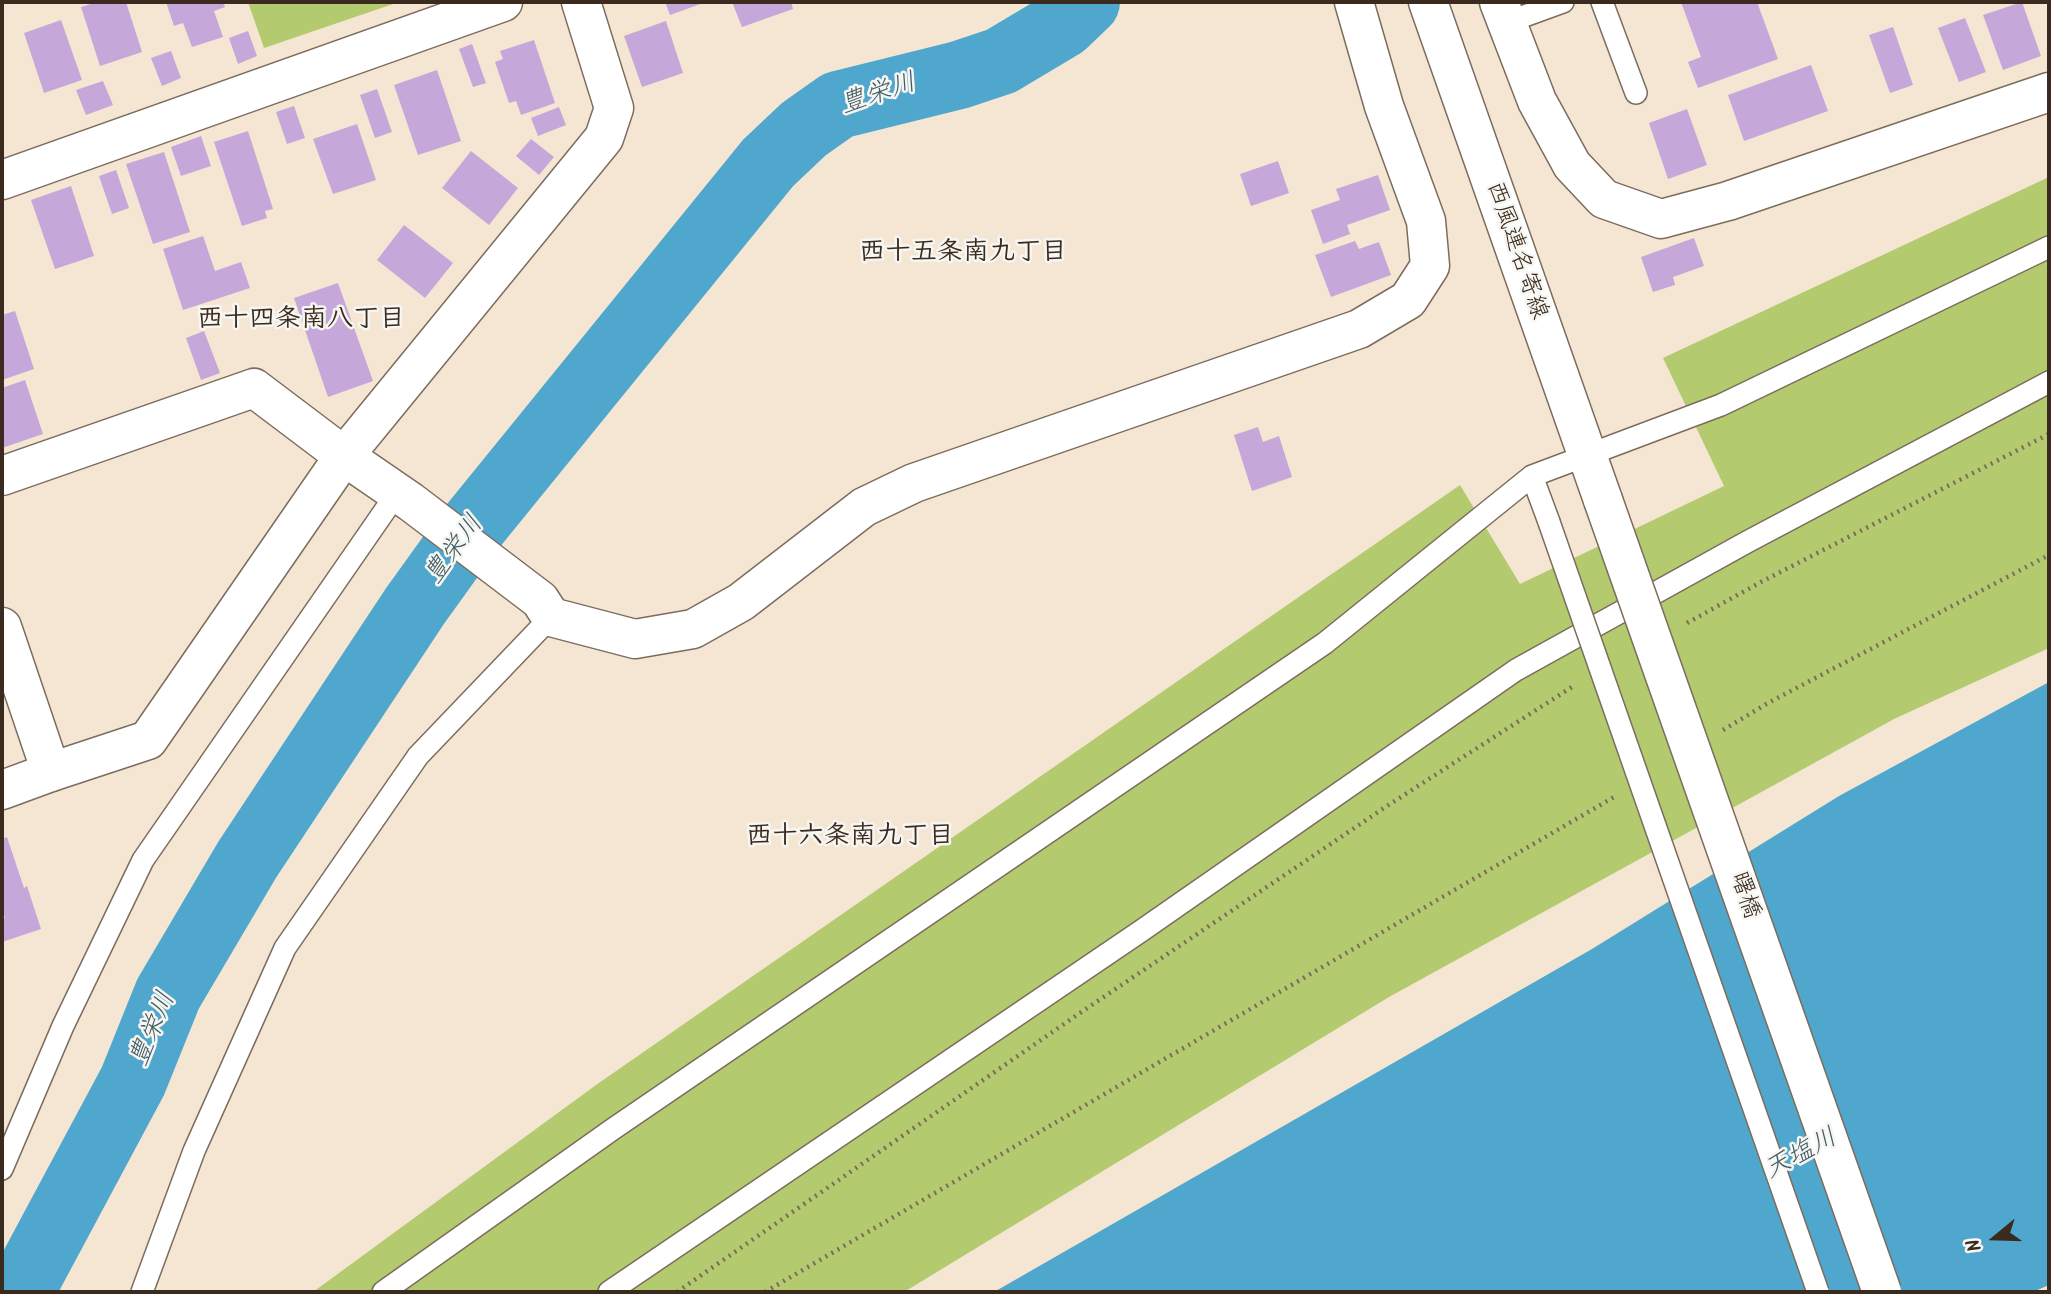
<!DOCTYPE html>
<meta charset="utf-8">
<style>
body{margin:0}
#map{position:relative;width:2051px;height:1294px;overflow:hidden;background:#f4e6d3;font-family:Kalam,sans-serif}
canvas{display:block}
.frame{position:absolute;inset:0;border:4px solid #3b2a1e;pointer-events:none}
.north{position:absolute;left:1960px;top:1203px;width:70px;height:70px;-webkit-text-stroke:5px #f6f6f2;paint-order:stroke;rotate:251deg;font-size:19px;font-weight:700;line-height:28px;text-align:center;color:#3b2a1e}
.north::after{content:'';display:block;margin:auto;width:24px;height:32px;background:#3b2a1e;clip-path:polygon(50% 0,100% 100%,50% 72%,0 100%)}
</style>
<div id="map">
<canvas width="2051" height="1294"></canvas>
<div class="frame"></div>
<div class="north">N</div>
</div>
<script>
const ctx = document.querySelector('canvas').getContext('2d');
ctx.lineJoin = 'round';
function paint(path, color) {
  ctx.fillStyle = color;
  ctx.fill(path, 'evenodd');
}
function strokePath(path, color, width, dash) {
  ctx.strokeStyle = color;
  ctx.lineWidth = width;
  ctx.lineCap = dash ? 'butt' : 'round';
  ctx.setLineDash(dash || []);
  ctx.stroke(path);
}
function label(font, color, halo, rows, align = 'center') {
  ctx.font = font + ' Kalam,"Klee One",sans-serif';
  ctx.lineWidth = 5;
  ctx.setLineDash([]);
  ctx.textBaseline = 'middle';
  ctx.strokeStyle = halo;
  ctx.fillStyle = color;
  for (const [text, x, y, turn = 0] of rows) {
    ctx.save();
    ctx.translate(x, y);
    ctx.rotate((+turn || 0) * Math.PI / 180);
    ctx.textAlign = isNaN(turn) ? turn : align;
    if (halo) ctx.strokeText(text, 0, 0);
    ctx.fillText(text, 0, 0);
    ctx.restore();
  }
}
paint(new Path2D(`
 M248,2H399L264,48Z
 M2049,177V648L1894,719L1389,997L904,1292H313L596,1085L1460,485L1520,584L1724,486L1663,358Z`), '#b3ca6f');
paint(new Path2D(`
 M2049,682V1285L2033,1292H994L1592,949L1839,796Z`), '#50a7cd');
strokePath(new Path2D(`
 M20,1292L133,1081L168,994L247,860L415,606L469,531L768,163L804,129L838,105L959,75L1001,61L1063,24L1086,2`), '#50a7cd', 68);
paint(new Path2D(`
 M97,2H126L142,52L100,66L81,7Z
 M166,2H223L225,7L214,11L223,37L192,47L183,23L174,26Z
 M665,2H706L670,15Z
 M732,2H791L793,9L742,27Z
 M1681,2H1757L1778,59L1698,88L1688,62L1701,57Z
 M2022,2L2041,56L2003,70L1983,15Z
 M1965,18L1986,72L1959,82L1938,28Z
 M61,20L82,80L44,93L24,33Z
 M666,21L683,73L642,87L624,36Z
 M1893,27L1913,85L1890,93L1869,35Z
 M248,31L257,56L238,64L229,38Z
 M534,40L555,103L521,115L516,101L509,103L495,62L503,59L500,51Z
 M472,44L486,83L473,87L459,49Z
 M171,51L181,78L162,86L151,58Z
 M1811,65L1828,111L1744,141L1728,95Z
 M437,70L461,141L418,155L394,85Z
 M103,81L113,105L86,115L76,90Z
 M377,89L392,132L375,138L360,95Z
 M294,106L305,138L287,144L276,112Z
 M559,107L566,125L538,136L531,118Z
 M1687,109L1707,165L1668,179L1649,123Z
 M357,124L376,180L333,194L313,139Z
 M248,131L273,209L265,211L267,218L242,226L214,142Z
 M201,136L211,166L181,176L171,147Z
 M531,139L554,157L539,175L516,156Z
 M471,151L518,188L489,225L442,188Z
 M164,152L190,232L153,244L126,164Z
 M1278,161L1289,193L1251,206L1240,174Z
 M116,170L129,208L112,214L99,176Z
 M1378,175L1390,210L1347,225L1350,234L1323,244L1311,210L1340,200L1336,189Z
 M71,186L94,256L55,269L31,200Z
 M404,225L453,263L425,298L377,260Z
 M203,236L215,271L241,262L250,288L183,310L163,249Z
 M1694,238L1704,266L1673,277L1675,285L1653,292L1641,257Z
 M1355,241L1359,249L1379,242L1391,275L1331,297L1315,255Z
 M338,283L373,381L328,397L294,298Z
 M15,311L34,369L2,380V315Z
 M204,331L220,373L201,380L186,338Z
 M25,380L43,434L2,448V388Z
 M1258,427L1263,442L1279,436L1292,477L1252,491L1234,435Z
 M7,837L24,888L27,886L41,929L2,942V919L5,918L2,909V839Z`), '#c5a7da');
const service = new Path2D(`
 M1602,2L1636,93
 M1508,22L1563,2
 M1532,476L1549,522
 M2,1169L63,1026L143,860L397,493
 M142,1292L194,1151L285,948L418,756L551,617
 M383,1292L613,1129L1325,643L1532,476L1721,405L2049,247
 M609,1292L1141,931L1516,670L1747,542L2049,382`);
const minor = new Path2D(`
 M1499,2L1537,101L1572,165L1604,199L1661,219L1728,201L2049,92
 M51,772L148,740L344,456L411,502L540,600L551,617L635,639L693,629L741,602L864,507L914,483L1359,329L1408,300L1430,266L1426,221L1384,106L1354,2`);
const tertiary = new Path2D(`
 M2,180L503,2
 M2,476L254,388L344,456L604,138L614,108L581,2
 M2,627L51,772L2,790`);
const secondary = new Path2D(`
 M1428,2L1603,500`);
strokePath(service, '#7c6c5d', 24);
strokePath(minor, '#7c6c5d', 41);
strokePath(tertiary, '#7c6c5d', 41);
strokePath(secondary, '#7c6c5d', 41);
strokePath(new Path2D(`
 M1687,623L1761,582L2049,434
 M1723,730L1768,703L2049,555
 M677,1292L1077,1015L1387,806L1575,685
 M765,1292L1614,797`), '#7c6c5d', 4.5, [2, 5]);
strokePath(service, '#fff', 21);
strokePath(minor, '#fff', 38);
strokePath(tertiary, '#fff', 38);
strokePath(secondary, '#fff', 38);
const serviceBridge = new Path2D(`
 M1549,522L1818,1292`);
const secondaryBridge = new Path2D(`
 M1603,500L1882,1292`);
strokePath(serviceBridge, '#7c6c5d', 24, []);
strokePath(secondaryBridge, '#7c6c5d', 41, []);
strokePath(serviceBridge, '#fff', 21);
strokePath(secondaryBridge, '#fff', 38);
label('24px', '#3b2a1e', '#f6f6f2', [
 ["西風連名寄線",1515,251,71],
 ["曙橋",1743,896,71]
]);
label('italic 26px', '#435c64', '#f6f6f2', [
 ["豊栄川",879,96,-18],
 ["豊栄川",456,551,-53],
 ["豊栄川",155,1030,-67],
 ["天塩川",1802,1156,-28]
]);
label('bold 26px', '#3b2a1e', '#f6f6f2', [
 ["西十五条南九丁目",963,255],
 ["西十四条南八丁目",301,322],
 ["西十六条南九丁目",850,839]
]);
</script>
